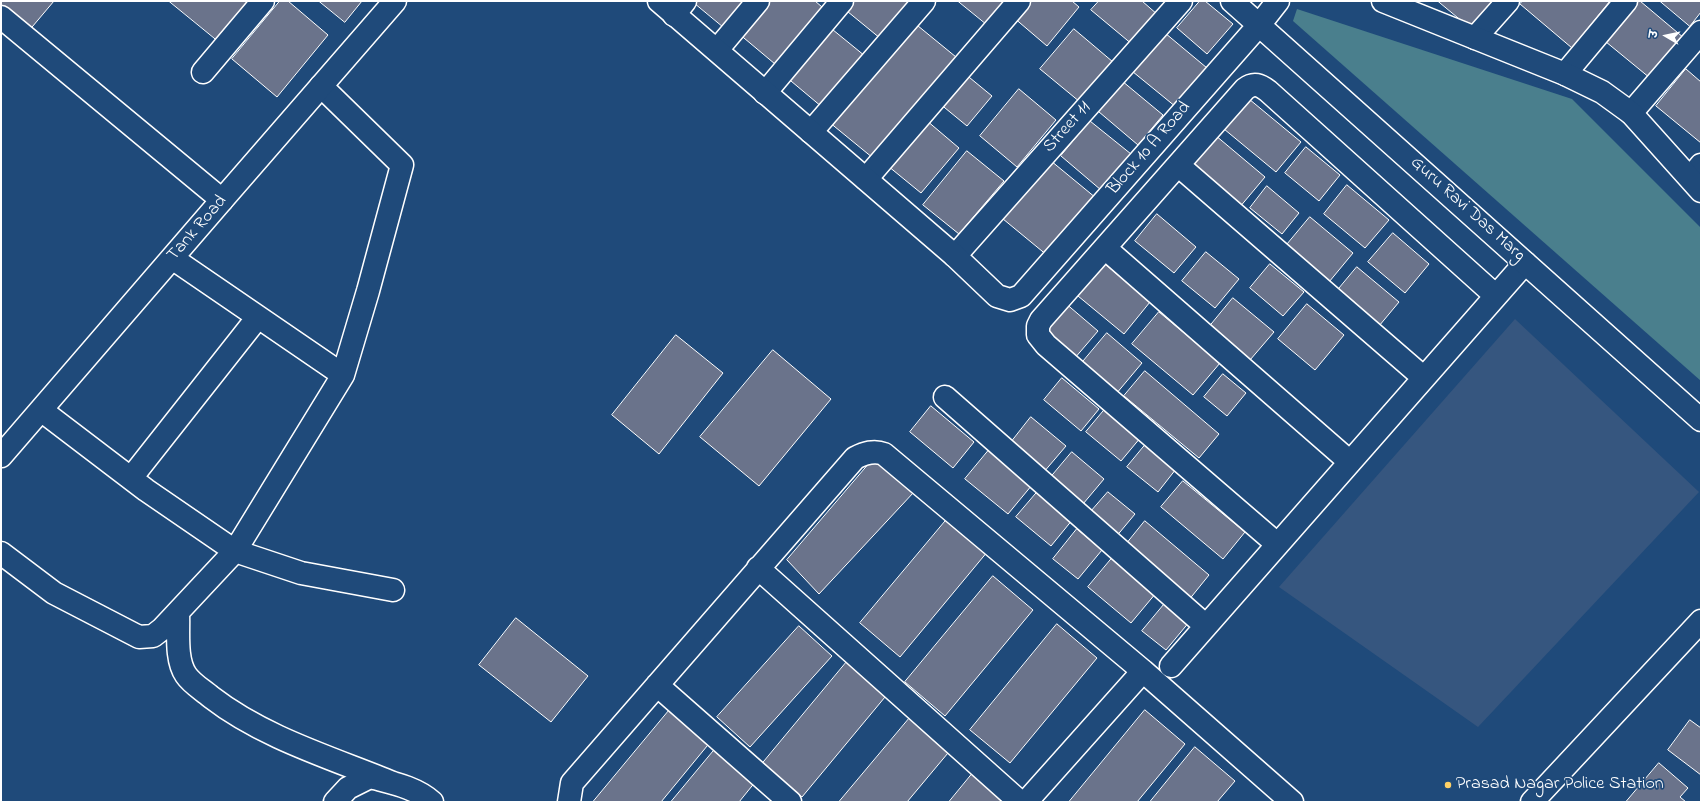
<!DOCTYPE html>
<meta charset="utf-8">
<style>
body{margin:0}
#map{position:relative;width:1702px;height:803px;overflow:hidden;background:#1f4a7a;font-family:"Indie Flower","Playpen Sans Deva",sans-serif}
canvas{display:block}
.frame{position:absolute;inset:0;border:2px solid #fff;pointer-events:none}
.north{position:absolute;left:1646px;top:16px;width:40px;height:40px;-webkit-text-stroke:3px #1f4a7a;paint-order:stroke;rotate:279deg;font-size:11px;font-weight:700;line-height:16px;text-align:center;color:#fff}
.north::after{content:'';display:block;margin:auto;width:14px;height:18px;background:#fff;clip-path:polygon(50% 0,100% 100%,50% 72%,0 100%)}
</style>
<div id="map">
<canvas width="1702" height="803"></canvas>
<div class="frame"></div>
<div class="north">उ</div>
</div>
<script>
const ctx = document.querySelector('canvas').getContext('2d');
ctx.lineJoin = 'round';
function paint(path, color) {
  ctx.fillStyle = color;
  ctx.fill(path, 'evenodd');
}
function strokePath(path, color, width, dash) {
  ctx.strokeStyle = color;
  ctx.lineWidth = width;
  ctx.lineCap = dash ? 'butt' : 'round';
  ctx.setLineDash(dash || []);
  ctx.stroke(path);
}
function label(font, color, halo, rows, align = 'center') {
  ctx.font = font + ' "Indie Flower",sans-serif';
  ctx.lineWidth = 3.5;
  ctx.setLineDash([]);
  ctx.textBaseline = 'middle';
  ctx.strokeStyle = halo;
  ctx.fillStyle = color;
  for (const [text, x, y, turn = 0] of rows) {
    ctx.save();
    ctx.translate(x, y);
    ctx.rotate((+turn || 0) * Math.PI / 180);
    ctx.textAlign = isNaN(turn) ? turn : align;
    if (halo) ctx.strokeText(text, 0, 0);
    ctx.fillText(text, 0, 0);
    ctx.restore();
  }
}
paint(new Path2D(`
 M1515,319L1699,492L1478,727L1279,587Z`), '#36567f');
paint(new Path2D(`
 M1297,9L1572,99L1701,228V381L1293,21Z`), '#4a7f8d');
const building = new Path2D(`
 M1,1H54L27,33L1,11Z
 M169,1H249L217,40Z
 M280,1H288L328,35L277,97L232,59Z
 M319,1H362L345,22Z
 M692,1H749L726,29Z
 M764,1H815L822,7L775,64L738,33Z
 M847,1H913L886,43L842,7Z
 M958,1H1010L989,26Z
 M1025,1H1072L1079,7L1047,46L1013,17Z
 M1099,1H1142L1158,15L1133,45L1091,10Z
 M1200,1H1205L1233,24L1207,54L1177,28Z
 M1438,1H1495L1472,29Z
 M1523,1H1610L1572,48L1520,4Z
 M1630,1H1640L1684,38L1650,78L1600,37Z
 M1660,1H1701V12L1690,26Z
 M912,21L956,57L873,158L829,122Z
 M827,25L865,56L822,107L785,76Z
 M1159,28L1207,68L1176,107L1127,67Z
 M1074,29L1113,62L1080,102L1040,69Z
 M1686,69L1701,82V143L1656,106Z
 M964,73L992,96L967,126L939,103Z
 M1116,76L1163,115L1138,145L1092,106Z
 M1019,89L1056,120L1017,167L980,136Z
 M1249,99L1301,142L1276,172L1224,129Z
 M926,120L959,148L921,193L888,166Z
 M1090,121L1131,154L1101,190L1061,156Z
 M1215,135L1265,177L1239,208L1189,166Z
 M1306,147L1340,175L1319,201L1285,173Z
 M967,151L1004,181L959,234L923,205Z
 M1045,156L1096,198L1048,256L997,214Z
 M1347,185L1389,220L1365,248L1324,214Z
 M1267,186L1299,213L1282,234L1250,208Z
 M1157,214L1196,247L1174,273L1135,241Z
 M1310,217L1353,253L1329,282L1285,247Z
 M1393,233L1429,264L1405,293L1368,262Z
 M1206,252L1239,279L1215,308L1182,281Z
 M1105,264L1150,302L1124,334L1078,296Z
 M1270,264L1304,292L1283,316L1250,288Z
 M1357,267L1399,302L1379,326L1337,291Z
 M1233,298L1274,332L1250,360L1210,326Z
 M1064,302L1098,331L1074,359L1040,331Z
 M1307,304L1344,335L1315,370L1278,339Z
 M1159,312L1220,363L1193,395L1132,344Z
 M1107,333L1142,363L1116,394L1081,364Z
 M676,335L723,373L659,454L612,415Z
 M773,350L831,399L759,486L700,437Z
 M1145,371L1219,434L1199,458L1124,396Z
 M1223,374L1246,393L1227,416L1204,397Z
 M1062,378L1099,409L1081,431L1044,400Z
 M931,406L974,442L953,468L910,432Z
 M1106,408L1141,437L1121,461L1086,432Z
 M1031,417L1066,446L1043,473L1009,445Z
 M1146,444L1176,469L1158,492L1127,467Z
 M989,450L1032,485L1008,514L965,479Z
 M1072,452L1104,479L1083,504L1051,477Z
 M874,458L914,492L819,594L787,560Z
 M1183,481L1245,532L1223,559L1161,507Z
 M1039,490L1073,519L1051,546L1016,517Z
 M1108,492L1135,514L1115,538L1088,515Z
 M948,518L988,551L900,657L860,623Z
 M1145,521L1209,575L1188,601L1124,547Z
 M1077,529L1102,550L1078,579L1053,559Z
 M1113,557L1156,593L1131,623L1088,587Z
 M993,576L1033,610L945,716L905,682Z
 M1167,601L1190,621L1166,650L1142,631Z
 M516,618L588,676L551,722L479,665Z
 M1057,624L1097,658L1010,763L970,730Z
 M799,626L832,656L750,747L717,717Z
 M850,658L890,691L802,797L762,764Z
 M672,707L712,740L661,802H593Z
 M1145,710L1185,744L1137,802H1069Z
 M913,714L953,747L907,802H839Z
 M1690,720L1701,728V775L1668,750Z
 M1195,747L1235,781L1217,802H1150Z
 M716,748L756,781L739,802H671Z
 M1659,763L1688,788L1680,797L1686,802H1626Z
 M977,768L1017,802H949Z`);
paint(building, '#6a738b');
strokePath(building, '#fff', 1);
const street = new Path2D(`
 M674,15L685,1
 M1475,38L1508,1
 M717,50L758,1
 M203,72L263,1
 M1565,74L1626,1
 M765,93L842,1
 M1631,113L1701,32
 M811,132L924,1
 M1178,165L1424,378
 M1691,177L1701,165
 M866,179L1019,1
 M1105,248L1350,462
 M955,256L1181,1
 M172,258L343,375
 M945,397L1206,626
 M41,410L146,490L235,551L301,573L393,590
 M1,456L222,200
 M131,478L258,317
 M1277,544L1046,345L1038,335V326L1041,320L1245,89C1254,82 1260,85 1268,91L1496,296
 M1,553L54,593L139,637L153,636L162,629L235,551L343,375L368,291L402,165L321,86
 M758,568L1020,802
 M178,612C179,631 175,659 186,675C192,684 203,690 211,697C264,738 332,758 393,783
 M1171,666L1525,263
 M657,685L790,802
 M335,802L348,788L370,777C392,783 415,787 432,802
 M569,802L572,783L855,458C865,453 874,450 884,454L1143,671L1292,802
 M1026,802L1143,671`);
const secondary = new Path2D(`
 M659,1L955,256L997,296L1010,300L1021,296L1260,24L1278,1
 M1232,1L1701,420
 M1383,1L1565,74L1602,92L1631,113L1701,191
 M1,17L222,200L395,1
 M1532,802L1701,621`);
strokePath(street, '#fff', 25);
strokePath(secondary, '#fff', 25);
strokePath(street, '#1f4a7a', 22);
strokePath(secondary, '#1f4a7a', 22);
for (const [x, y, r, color] of [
 [1448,785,4,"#ffd166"]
]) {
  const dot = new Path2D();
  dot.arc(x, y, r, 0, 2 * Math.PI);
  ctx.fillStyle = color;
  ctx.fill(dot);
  strokePath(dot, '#1f4a7a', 1.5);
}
label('18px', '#fff', '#1f4a7a', [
 ["Street 11",1068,128,-48],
 ["Block 10 A Road",1150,149,-49],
 ["Guru Ravi Das Marg",1467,210,42],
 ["Tank Road",198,229,-49]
]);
label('18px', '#fff', '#1f4a7a', [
 ["Prasad Nagar Police Station",1456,785]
], 'left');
</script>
